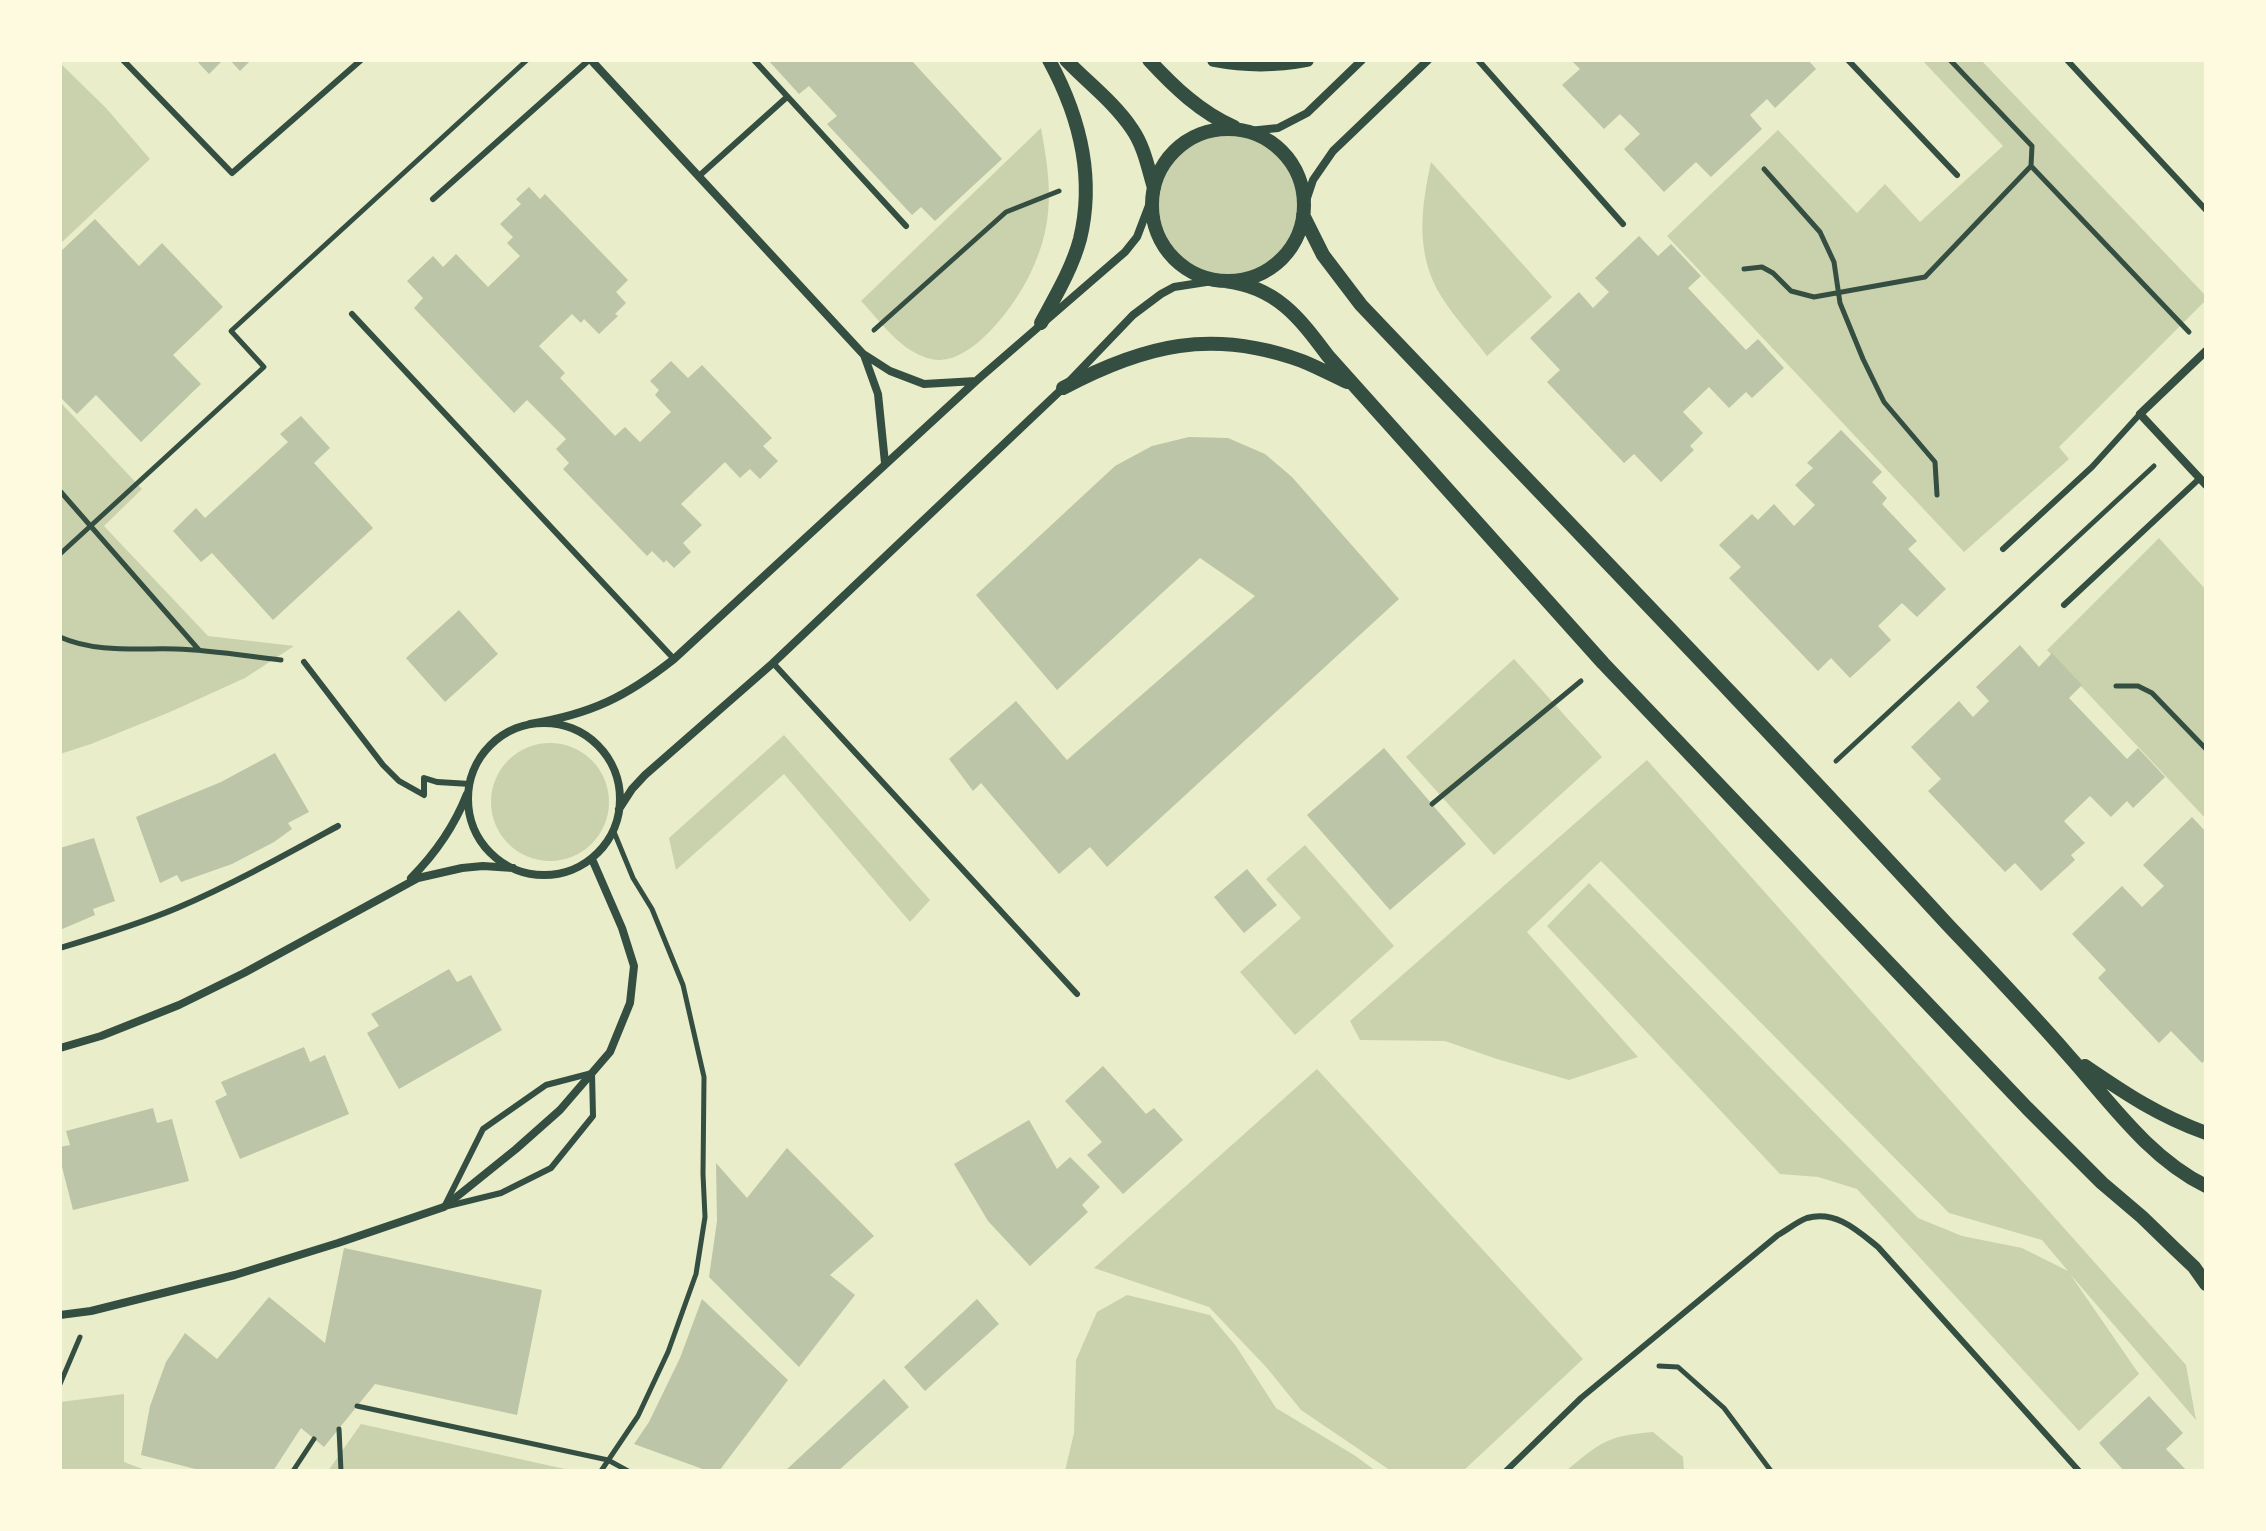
<!DOCTYPE html>
<style>
body{margin:0}
#map{position:relative;width:2266px;height:1531px;overflow:hidden;background:#e9edc9;font-family:"Source Serif 4",serif}
canvas{display:block}
.frame{position:absolute;inset:0;border:62px solid #fefae0;pointer-events:none}
</style>
<div id="map">
<canvas width="2266" height="1531"></canvas>
<div class="frame"></div>
</div>
<script>
const ctx = document.querySelector('canvas').getContext('2d');
ctx.lineJoin = 'round';
function paint(path, color) {
  ctx.fillStyle = color;
  ctx.fill(path, 'evenodd');
}
function strokePath(path, color, width, dash) {
  ctx.strokeStyle = color;
  ctx.lineWidth = width;
  ctx.lineCap = dash ? 'butt' : 'round';
  ctx.setLineDash(dash || []);
  ctx.stroke(path);
}
paint(new Path2D(`
 M1922,60H1981L2206,296V300L2059,447L2069,459L1964,552L1667,236L1778,130L1857,213L1885,184L1920,222L2003,146Z
 M60,63L106,108L150,159L60,244Z
 M1041,128C1046,156 1051,185 1048,213C1046,234 1040,253 1031,272C1017,303 970,369 931,359C901,352 881,322 861,301Z
 M1159 205a70 70 0 1 1 140 0a70 70 0 1 1-140 0Z
 M1431,162L1552,297L1487,356C1472,336 1454,317 1441,296C1415,254 1421,208 1431,162Z
 M60,402L142,489L104,526L208,636L294,646L245,678L170,712L91,744L60,754Z
 M2159,538L2206,590V819L2047,650Z
 M1514,659L1602,757L1494,855L1406,757Z
 M784,735L930,900L910,922L784,774L676,870L669,838Z
 M491 802a59 59 0 1 1 118 0a59 59 0 1 1-118 0Z
 M1647,760L2186,1365L2196,1420L2070,1274L2139,1374L2079,1431L1857,1189L1818,1177L1780,1174L1547,926L1589,883L1918,1218L1962,1236L2022,1248L2068,1271L2042,1240L1949,1213L1601,861L1527,932L1638,1057L1569,1080L1497,1059L1445,1041L1360,1040L1350,1021Z
 M1305,845L1394,946L1295,1035L1240,972L1301,918L1266,879Z
 M1317,1069L1583,1359L1463,1471H1391L1301,1410L1267,1368L1209,1307L1094,1268Z
 M1127,1295L1210,1315L1236,1346L1276,1408L1354,1455L1376,1471H1065L1074,1433L1076,1360L1097,1312Z
 M124,1394V1462L148,1471H60V1402Z
 M361,1424L574,1471H328Z
 M1653,1432L1683,1457L1684,1471H1566C1601,1442 1606,1436 1653,1432Z`), '#cad2ad');
paint(new Path2D(`
 M196,60H223L209,74Z
 M230,60H251L240,71Z
 M768,60H911L1002,159L935,221L921,207L912,215L827,124L837,116L809,86L799,94Z
 M1571,60H1808L1816,69L1775,108L1767,99L1750,115L1762,129L1711,177L1696,162L1664,192L1624,149L1640,134L1620,114L1604,129L1562,85L1580,69Z
 M529,187L540,199L545,194L628,280L616,292L626,303L615,314L618,316L599,334L584,319L581,323L572,314L539,346L565,373L560,378L615,436L625,427L640,442L671,412L655,395L659,390L650,381L671,361L688,378L702,365L772,438L763,446L778,461L760,479L750,469L740,478L725,462L681,504L702,525L683,543L691,552L674,568L666,560L664,563L652,551L647,556L563,469L569,463L556,449L566,439L527,400L514,413L414,308L423,298L407,281L433,256L443,267L456,254L488,287L520,256L507,243L513,237L500,224L521,204L516,199Z
 M95,219L139,266L162,243L223,307L173,355L201,384L141,442L96,395L77,414L60,397V252Z
 M1639,236L1658,256L1671,244L1701,276L1688,288L1746,350L1758,339L1784,368L1752,398L1746,392L1729,408L1709,387L1683,412L1703,433L1690,446L1694,450L1661,482L1634,454L1624,463L1547,382L1560,370L1530,338L1579,292L1593,308L1609,292L1595,278Z
 M301,416L330,448L314,463L373,528L273,620L212,553L201,562L173,531L196,508L205,518L288,442L280,434Z
 M1841,430L1882,472L1872,482L1887,498L1882,504L1917,541L1908,549L1946,589L1917,617L1902,603L1878,626L1891,640L1850,678L1831,658L1818,671L1729,578L1741,567L1719,545L1752,514L1758,520L1774,504L1794,526L1815,505L1795,485L1813,468L1807,463Z
 M1189,437L1228,438L1265,454L1292,477L1399,599L1107,867L1090,847L1059,874L981,783L973,791L949,759L1016,701L1067,760L1255,596L1200,558L1057,690L976,595L1115,466L1152,446Z
 M459,610L498,654L445,702L406,658Z
 M2020,645L2039,667L2052,653L2082,685L2069,698L2127,759L2138,748L2165,777L2133,808L2127,801L2111,817L2090,796L2064,821L2085,843L2071,855L2075,860L2041,891L2015,863L2005,872L1928,791L1941,779L1911,747L1959,701L1973,717L1989,701L1976,687Z
 M1384,748L1466,844L1390,910L1307,815Z
 M275,753L309,812L288,823L292,829L274,842L232,864L181,882L177,875L160,883L136,817L221,782Z
 M2192,817L2206,832V1059L2202,1063L2171,1031L2159,1043L2098,978L2106,970L2072,934L2122,886L2142,907L2164,886L2143,865Z
 M94,838L115,901L93,909L95,915L60,930V848Z
 M1247,869L1277,905L1244,933L1214,897Z
 M449,969L457,982L471,975L502,1030L399,1089L367,1033L379,1026L371,1014Z
 M304,1047L310,1062L325,1055L349,1114L240,1159L215,1101L227,1095L221,1082Z
 M1103,1066L1146,1114L1154,1108L1183,1140L1123,1194L1087,1155L1102,1142L1065,1101Z
 M153,1108L157,1123L172,1119L189,1181L73,1210L60,1159V1147L70,1145L66,1131Z
 M1029,1120L1057,1169L1070,1157L1100,1187L1082,1205L1088,1212L1030,1266L988,1221L954,1164Z
 M787,1148L874,1236L830,1275L855,1295L799,1367L709,1277L717,1221L716,1163L747,1198Z
 M344,1248L542,1290L517,1415L375,1384L324,1447L301,1428L273,1471H203L141,1455L150,1406L166,1362L185,1333L217,1359L269,1297L325,1343Z
 M702,1299L788,1380L719,1471H708L634,1444L649,1422L680,1358Z
 M977,1299L999,1324L925,1391L904,1367Z
 M884,1379L909,1407L838,1471H785Z
 M2149,1396L2183,1433L2166,1449L2187,1471H2124L2099,1443Z`), '#bcc5a7');
strokePath(new Path2D(`
 M1950,60L2032,146L2031,166L2189,332
 M1764,169L1820,232L1834,262L1840,303L1863,359L1884,402L1935,462L1937,495
 M1744,269L1762,267L1773,273L1791,291L1814,297L1925,277L2031,166
 M874,330L1006,212L1059,191
 M60,491L199,650
 M60,554L264,367L231,331L527,60
 M60,637C95,653 138,648 176,649C211,650 246,656 281,660
 M2116,686H2138L2152,693L2206,749
 M1836,761L2154,466
 M1432,804L1581,681
 M1659,1366L1678,1367L1724,1408L1771,1471
 M60,1384L80,1337
 M357,1406L608,1460L628,1471
 M339,1429L341,1471
 M293,1471L314,1439
 M601,1471L638,1416L668,1352L696,1274L705,1217L703,1174L704,1077L683,985L652,909L633,878L614,832`), '#344e41', 5);
strokePath(new Path2D(`
 M123,60L232,173L361,60
 M754,60L906,226
 M1478,60L1623,224
 M1848,60L1957,175
 M2067,60L2206,210
 M699,176L787,97
 M433,199L589,60
 M352,314L674,659
 M2003,549L2092,467L2140,414
 M2064,605L2200,478
 M304,662L383,765L399,781L424,795V778L437,782L470,784
 M773,663L1077,994
 M60,948C100,936 139,924 177,908C233,884 285,855 338,826
 M592,1073L593,1116L551,1168L501,1193L444,1207L483,1129L546,1085Z
 M1506,1471L1581,1398L1778,1235C1787,1230 1798,1221 1807,1218C1836,1210 1858,1231 1878,1247L2079,1471`), '#344e41', 6);
strokePath(new Path2D(`
 M591,60L864,355L878,394L885,463
 M1249,131L1278,128L1307,113L1362,60
 M1304,207L1313,180L1333,151L1428,60
 M2206,351L2140,414L2206,485
 M865,355L890,371L924,384L976,381
 M468 799a76 76 0 1 1 152 0a76 76 0 1 1-152 0Z
 M530,724C591,714 626,697 674,659L976,381L1125,252L1137,237L1153,195
 M619,809L632,789L645,775L773,663L1063,388L1133,315L1161,294L1174,287L1219,280
 M411,878C435,854 454,827 467,794
 M60,1048L101,1036L179,1005L244,973L418,878L462,868L483,866L513,868
 M60,1315L91,1311L235,1275L338,1243L444,1207L516,1149L560,1110L610,1052L630,1003L634,966L622,928L592,859`), '#344e41', 8);
strokePath(new Path2D(`
 M1066,60C1087,82 1115,103 1132,129C1144,146 1148,168 1154,188
 M1149,60C1174,87 1200,112 1234,127
 M1214,60C1245,66 1276,66 1307,60
 M1152 205a76 76 0 1 1 152 0a76 76 0 1 1-152 0Z
 M1303,215L1323,255L1361,305C1557,511 1755,715 1948,925C1989,968 2030,1011 2069,1056C2110,1102 2149,1158 2206,1186
 M1225,281C1276,287 1299,317 1328,356L1603,663L2027,1108L2102,1183L2142,1217L2174,1248L2194,1267L2206,1284
 M1041,323C1055,297 1072,269 1080,239C1095,177 1079,115 1049,60
 M1063,388C1144,345 1212,328 1302,361C1317,367 1332,375 1347,382
 M2085,1066C2126,1094 2159,1116 2206,1133`), '#344e41', 14);
</script>
